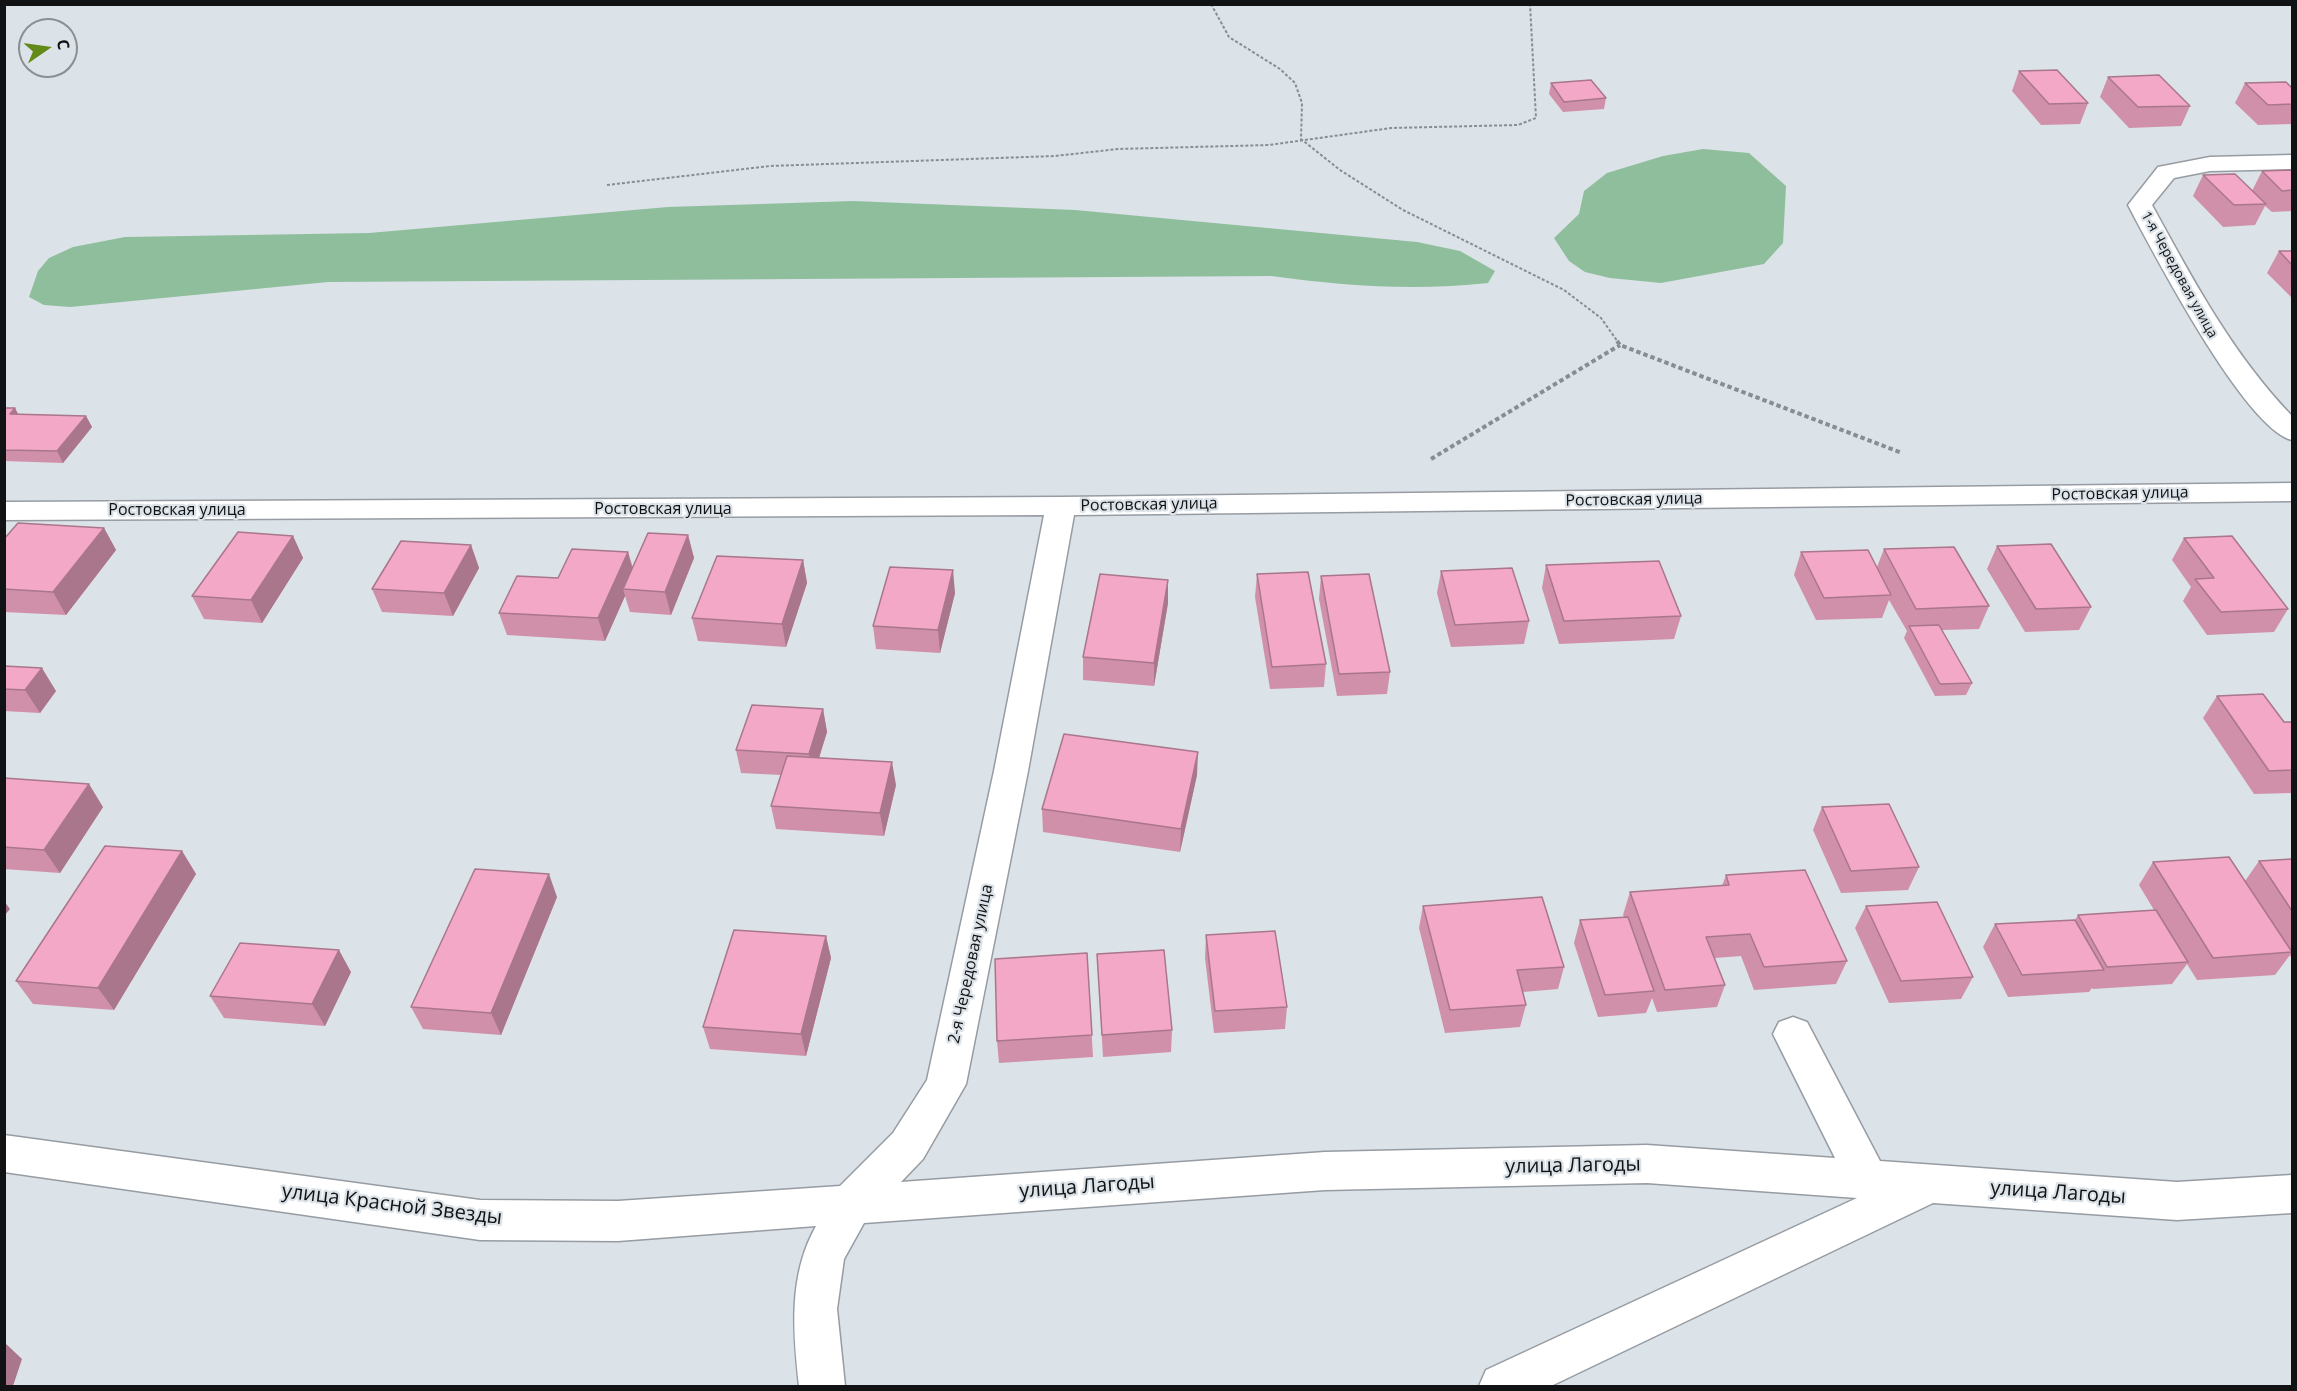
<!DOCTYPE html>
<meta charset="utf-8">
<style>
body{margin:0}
#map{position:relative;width:2297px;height:1391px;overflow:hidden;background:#dbe2e8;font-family:"Open Sans",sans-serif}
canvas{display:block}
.frame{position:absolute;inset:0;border:6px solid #101214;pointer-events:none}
.north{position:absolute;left:18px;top:18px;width:60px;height:60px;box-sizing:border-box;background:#dbe2e8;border:2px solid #8a8f93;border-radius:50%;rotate:77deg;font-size:16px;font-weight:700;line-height:24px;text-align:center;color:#101214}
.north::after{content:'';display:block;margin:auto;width:21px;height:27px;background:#618a18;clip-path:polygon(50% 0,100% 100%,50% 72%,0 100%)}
</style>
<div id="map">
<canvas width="2297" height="1391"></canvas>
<div class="frame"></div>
<div class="north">С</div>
</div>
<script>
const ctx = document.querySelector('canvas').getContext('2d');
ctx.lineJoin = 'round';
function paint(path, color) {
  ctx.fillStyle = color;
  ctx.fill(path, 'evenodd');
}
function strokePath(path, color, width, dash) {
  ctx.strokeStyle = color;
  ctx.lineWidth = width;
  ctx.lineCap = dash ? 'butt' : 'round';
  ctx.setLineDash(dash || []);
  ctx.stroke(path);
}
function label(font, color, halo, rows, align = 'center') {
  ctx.font = font + ' "Open Sans",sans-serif';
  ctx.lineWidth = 4.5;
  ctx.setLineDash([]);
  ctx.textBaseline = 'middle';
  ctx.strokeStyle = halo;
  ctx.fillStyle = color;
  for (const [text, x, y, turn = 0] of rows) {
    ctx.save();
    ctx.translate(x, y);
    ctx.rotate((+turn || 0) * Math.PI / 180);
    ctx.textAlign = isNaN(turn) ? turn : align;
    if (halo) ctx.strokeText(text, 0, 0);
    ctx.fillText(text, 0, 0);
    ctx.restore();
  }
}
paint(new Path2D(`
 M1703,149L1749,153L1786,186L1783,243L1764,264L1661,283L1610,278L1585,272L1569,261L1554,238L1579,214L1584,191L1607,173L1663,156Z
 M853,201L1075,210L1417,242L1460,251L1495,271L1488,283C1415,291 1344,286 1271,276L328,282L70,307L44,305L29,297L38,271L49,258L73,247L125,237L369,233L668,207Z`), '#8fbe9c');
const minor = new Path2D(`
 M2292,155V169L2210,171L2174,178L2152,205C2193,280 2233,355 2292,416V440C2245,429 2153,252 2128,205L2158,167L2210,157Z
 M2292,483V501L1074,515L1028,771L966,1084L923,1159L901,1182L1325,1152L1647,1145L1835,1158L1773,1034L1779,1022L1793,1017L1807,1022L1880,1161L2177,1182L2292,1175V1213L2177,1220L1933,1203L1551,1386H1479L1486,1370L1857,1198L1647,1183L1325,1190L864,1223L844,1259L837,1309L845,1386H799C793,1331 788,1276 816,1226L618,1241L480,1240L4,1172V1135L480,1200L618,1201L840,1186L893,1133L927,1080L994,771L1044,515L4,520V502L1061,497Z`);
strokePath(minor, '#969ca2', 3);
strokePath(new Path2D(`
 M1211,4L1229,37L1280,69L1295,83L1302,103L1301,139L1340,170L1403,210L1564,290L1601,318L1618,342
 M607,185L770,166L1055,156L1118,149L1269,145L1391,128L1518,125L1536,118L1530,4`), '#888d92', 2, [3, 2]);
strokePath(new Path2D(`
 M1617,341L1620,345L1902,453
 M1431,459L1620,345`), '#888d92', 4, [4.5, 3]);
paint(minor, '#fff');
paint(new Path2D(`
 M2019,71L2088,103L2080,124L2041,125L2012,91Z
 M2108,77L2190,106L2181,126L2129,128L2100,97Z
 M1551,83L1606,98L1604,109L1563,112L1549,94Z
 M2245,83L2292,88V124L2258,125L2235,103Z
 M2292,170V211L2272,212L2265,206L2255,225L2223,227L2193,196L2203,175L2252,191L2262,171Z
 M2279,251H2292V298L2267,273Z
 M4,408H15L18,414L86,416L92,427L63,463L4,461Z
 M104,528L116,550L66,615L4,612V539Z
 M688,535L694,558L671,615L630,612L625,596L605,641L507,635L499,613L558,578L628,552L633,568Z
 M293,536L303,558L262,623L204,619L192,596Z
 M2184,538L2288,609L2274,632L2207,635L2183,601L2191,587L2172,560Z
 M471,545L479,568L453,616L382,612L372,589Z
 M1997,546L2091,607L2079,630L2025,632L1987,569Z
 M1884,549L1989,606L1979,629L1942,630L1972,683L1966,695L1935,696L1904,638L1907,631L1889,600L1882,618L1816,620L1794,575L1801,552L1877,567Z
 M803,560L807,583L786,647L698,641L692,618Z
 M1546,565L1681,616L1674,639L1559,644L1542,588Z
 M1441,571L1529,621L1524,644L1451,647L1437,593Z
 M1257,574L1326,664L1324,687L1270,689L1255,597Z
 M1321,576L1390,672L1387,694L1337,696L1319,599Z
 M955,593L940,653L876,649L873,626Z
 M1168,603L1154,686L1083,680V657Z
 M4,666L56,691L40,713L4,711Z
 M2217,696L2284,722H2292V793L2254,794L2203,718Z
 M823,709L827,732L819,758L896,785L884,836L776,829L771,806L781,775L741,773L736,750Z
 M1197,775L1180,852L1043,832L1042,809Z
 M4,778L103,807L60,873L4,869Z
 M1822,807L1919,867L1908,890L1841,893L1813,830Z
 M182,851L196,874L114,1010L33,1004L16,981Z
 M2292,859V959L2290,955L2275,975L2197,980L2187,964L2172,984L2093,989L2092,988L2089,992L2008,997L1983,947L1995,924L2075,920L2078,915L2154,910L2139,885L2153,862L2245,881L2259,861Z
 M1726,875L1847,961L1836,984L1754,990L1741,956L1715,958L1725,985L1717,1007L1657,1012L1652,998L1646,1013L1598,1017L1574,943L1580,920L1624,917L1623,915L1630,892L1722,886Z
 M557,897L501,1035L423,1029L411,1007Z
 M1423,906L1564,967L1558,989L1523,992L1526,1005L1520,1027L1445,1033L1419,928Z
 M1866,906L1973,977L1961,999L1889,1003L1855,928Z
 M1206,935L1287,1007L1285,1029L1214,1033L1205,958Z
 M826,936L831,958L806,1056L710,1049L703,1027Z
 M1087,953L1093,1057L999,1063L997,1041Z
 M1097,954L1172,1030L1171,1052L1103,1057Z
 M351,972L325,1026L224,1018L210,996Z`), '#d090aa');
paint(new Path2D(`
 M15,408L21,420L10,414Z
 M86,416L92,427L63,463L57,451Z
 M104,528L116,550L66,615L53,592Z
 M688,535L694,558L671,615L665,592Z
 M293,536L303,558L262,623L251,600Z
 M471,545L479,568L453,616L444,593Z
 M628,552L634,575L623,589L625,596L605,641L598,618Z
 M803,560L807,583L786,647L782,624Z
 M953,570L955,593L940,653L938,630Z
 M1168,580V603L1154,686V663Z
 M42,668L56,691L40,713L25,690Z
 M823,709L827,732L813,777L809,754Z
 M1198,752L1197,775L1180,852L1181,829Z
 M892,762L896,785L884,836L880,813Z
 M89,784L103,807L60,873L44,850Z
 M182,851L196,874L114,1010L98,988Z
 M549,874L557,897L501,1035L491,1013Z
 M4,901L10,909L4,916Z
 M826,936L831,958L806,1056L801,1034Z
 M339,950L351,972L325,1026L312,1004Z
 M4,1342L22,1359L13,1386H4Z`), '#a9768b');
const building = new Path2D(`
 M2057,70L2088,103L2049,104L2019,71Z
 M2159,75L2190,106L2138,107L2108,77Z
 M1591,80L1606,98L1564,102L1551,83Z
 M2286,82L2292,88V104L2268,105L2245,83Z
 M2292,170V190L2282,191L2262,171Z
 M2235,174L2266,204L2234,205L2203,175Z
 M2279,251H2292V265Z
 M4,408H15L10,414L86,416L57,451L4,450Z
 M18,523L104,528L53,592L4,589V539Z
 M238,532L293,536L251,600L192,596Z
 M648,533L688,535L665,592L623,589Z
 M2232,536L2288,609L2221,612L2195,579L2214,578L2184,538Z
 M401,541L471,545L444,593L372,589Z
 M2051,544L2091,607L2036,609L1997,546Z
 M1954,547L1989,606L1916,609L1884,549Z
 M572,549L628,552L598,618L499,613L517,576L558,578Z
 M1868,550L1891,595L1824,598L1801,552Z
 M717,556L803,560L782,624L692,618Z
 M1659,561L1681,616L1564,621L1546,565Z
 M890,567L953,570L938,630L873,626Z
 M1512,568L1529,621L1455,625L1441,571Z
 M1308,572L1326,664L1272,667L1257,574Z
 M1100,574L1168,580L1154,663L1083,657Z
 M1369,574L1390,672L1339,674L1321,576Z
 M1939,625L1972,683L1940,684L1909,626Z
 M4,666L42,668L25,690L4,689Z
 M2263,694L2284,722H2292V770L2269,771L2217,696Z
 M752,705L823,709L809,754L736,750Z
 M1064,734L1198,752L1181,829L1042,809Z
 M787,756L892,762L880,813L771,806Z
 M4,778L89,784L44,850L4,847Z
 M1889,804L1919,867L1851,871L1822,807Z
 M105,846L182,851L98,988L16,981Z
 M2229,857L2292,952L2213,958L2153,862Z
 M2292,859V911L2259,861Z
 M475,869L549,874L491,1013L411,1007Z
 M1805,870L1847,961L1764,967L1750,934L1706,937L1725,985L1665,990L1630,892L1729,885L1726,875Z
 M1542,897L1564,967L1517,970L1526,1005L1450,1010L1423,906Z
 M1937,902L1973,977L1901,981L1866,906Z
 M2156,910L2188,962L2107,967L2078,915Z
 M1628,917L1654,991L1605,995L1580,920Z
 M2075,920L2104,970L2022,975L1995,924Z
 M734,930L826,936L801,1034L703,1027Z
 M1275,931L1287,1007L1215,1011L1206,935Z
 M240,943L339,950L312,1004L210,996Z
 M1164,950L1172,1030L1102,1035L1097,954Z
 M1087,953L1092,1035L997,1041L995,959Z`);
paint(building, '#f2a8c6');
strokePath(building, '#a9768b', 1.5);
label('14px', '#101214', '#dbe2e8', [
 ["1-я Чередовая улица",2179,275,61]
]);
label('16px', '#101214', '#dbe2e8', [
 ["Ростовская улица",2120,494,-1],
 ["Ростовская улица",1634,500,-1],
 ["Ростовская улица",1149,505,-1],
 ["Ростовская улица",663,509],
 ["Ростовская улица",177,510],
 ["2-я Чередовая улица",971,964,-78]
]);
label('20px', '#101214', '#dbe2e8', [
 ["улица Лагоды",1573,1166,-1],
 ["улица Лагоды",1087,1187,-4],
 ["улица Лагоды",2058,1193,4],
 ["улица Красной Звезды",392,1205,7]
]);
</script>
